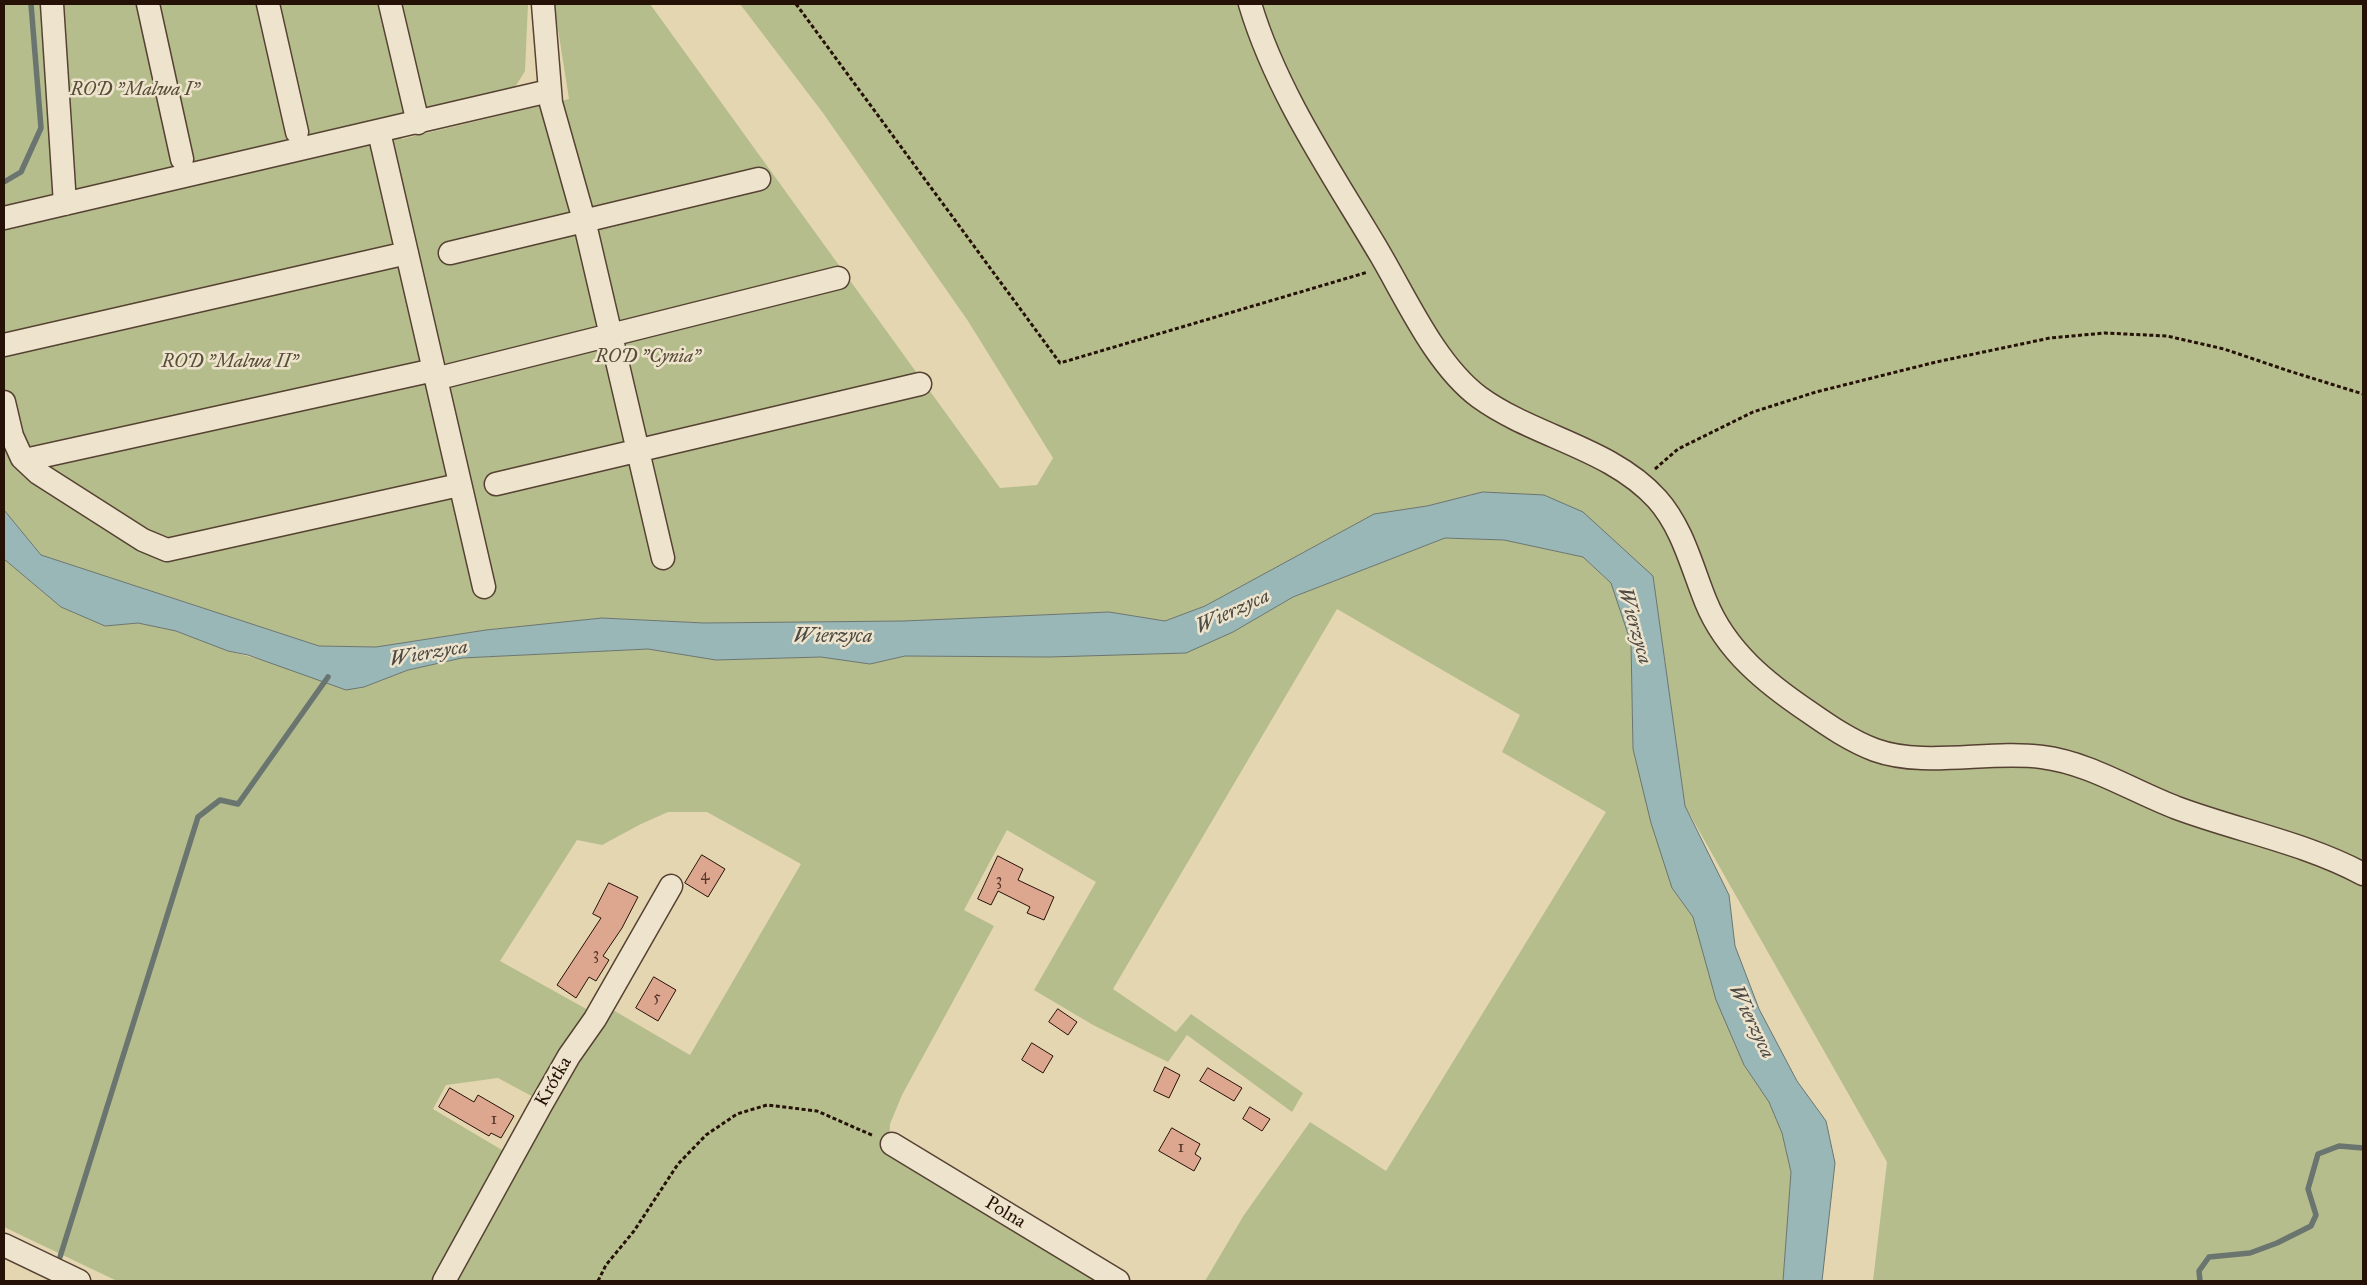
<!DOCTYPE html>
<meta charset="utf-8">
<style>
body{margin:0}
#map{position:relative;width:2367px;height:1285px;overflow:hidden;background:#e5d6b2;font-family:"IM FELL Great Primer",serif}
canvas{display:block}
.frame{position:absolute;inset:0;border:5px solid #261107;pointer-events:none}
</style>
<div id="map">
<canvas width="2367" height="1285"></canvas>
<div class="frame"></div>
</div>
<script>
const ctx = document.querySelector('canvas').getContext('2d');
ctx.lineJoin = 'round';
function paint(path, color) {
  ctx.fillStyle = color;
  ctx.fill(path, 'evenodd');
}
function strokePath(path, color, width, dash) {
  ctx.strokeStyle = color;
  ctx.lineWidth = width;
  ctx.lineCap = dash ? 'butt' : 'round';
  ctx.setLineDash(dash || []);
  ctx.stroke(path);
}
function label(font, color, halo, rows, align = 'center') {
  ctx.font = font + ' "IM FELL Great Primer",serif';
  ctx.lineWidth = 5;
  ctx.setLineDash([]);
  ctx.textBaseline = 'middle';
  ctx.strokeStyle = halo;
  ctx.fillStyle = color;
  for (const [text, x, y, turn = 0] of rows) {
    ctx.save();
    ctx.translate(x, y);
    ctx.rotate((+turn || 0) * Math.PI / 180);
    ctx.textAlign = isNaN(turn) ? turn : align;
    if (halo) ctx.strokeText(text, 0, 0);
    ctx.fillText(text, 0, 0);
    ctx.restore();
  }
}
paint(new Path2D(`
 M4,4H528L525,71L512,92L396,119L402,139L569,99L554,4H650L1000,488L1037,485L1053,458L968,321L823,113L740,4H2363V1281H1873L1887,1162L1685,806L1653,576L1427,506L1374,514L1205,606L1165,621L1109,612L904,621L704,623L602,618L486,630L376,647L319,646L41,555L4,510Z
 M1445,538L1504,540L1583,557L1611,583L1631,643L1633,749L1672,888L1693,917L1744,1065L1769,1102L1782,1133L1791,1172L1783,1281H1205L1244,1215L1310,1122L1386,1171L1606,812L1502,752L1520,715L1337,609L1113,989L1176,1032L1191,1014L1303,1093L1292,1112L1187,1035L1168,1062L1093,1025L1034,990L1096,882L1007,830L964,910L994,926L902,1095L890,1124L889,1149L1107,1281H452L555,1093L613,1010L690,1055L801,864L707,812H668L641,824L602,845L577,840L500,961L590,1011L537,1099L498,1078L446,1085L433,1109L507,1153L438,1281H117L4,1227V559L61,607L105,626L138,623L176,631L228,651L364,687L408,670L462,658L648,649L716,660L821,657L870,664L905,656L1050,657L1112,654L1233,632L1293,597Z`), '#b5bd8c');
const water = new Path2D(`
 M1483,492L1544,495L1583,512L1653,576L1685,806L1729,895L1735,946L1759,1009L1797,1081L1826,1121L1835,1163L1822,1281H1783L1791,1172L1782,1133L1769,1102L1744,1065L1716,1000L1693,917L1672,888L1651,823L1633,749L1631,643L1611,583L1583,557L1504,540L1445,538L1293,597L1233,632L1186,653L1050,657L905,656L870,664L821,657L716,660L648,649L462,658L408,670L364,687L346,690L248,655L228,651L176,631L138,623L105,626L61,607L4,559V510L41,555L319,646L376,647L486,630L602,618L704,623L904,621L1109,612L1165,621L1205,606L1374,514L1427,506Z`);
paint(water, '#99b7b6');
strokePath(water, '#6b7570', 1);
strokePath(new Path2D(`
 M4,182L21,172L41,128L31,4
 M60,1257L198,817L220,800L238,804L328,677
 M2200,1281L2199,1271L2209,1257L2250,1253L2277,1243L2311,1226L2316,1215L2308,1189L2318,1154L2339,1146L2363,1148`), '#6b7570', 5.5);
const building = new Path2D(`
 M702,855L725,869L708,897L685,883Z
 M998,856L1023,869L1018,880L1054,897L1044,920L1027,913L1030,907L998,891L991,905L978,899Z
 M609,883L638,897L622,928L603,956L609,960L596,981L589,977L576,998L557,985L601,918L593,914Z
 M654,977L676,990L658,1021L636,1008Z
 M1058,1009L1077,1022L1068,1035L1049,1022Z
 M1032,1043L1053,1056L1043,1073L1022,1060Z
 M1165,1067L1180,1075L1169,1098L1154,1091Z
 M1208,1068L1242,1088L1234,1101L1200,1081Z
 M450,1088L474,1102L478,1095L514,1116L501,1138L491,1133L489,1136L439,1107Z
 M1250,1107L1270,1119L1262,1131L1243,1119Z
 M1172,1128L1200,1144L1195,1154L1201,1158L1194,1171L1159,1151Z`);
paint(building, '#dda68f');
strokePath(building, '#261107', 1);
const minor = new Path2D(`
 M52,4L65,204
 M148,4L182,159
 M268,4L297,132
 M390,4L418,123
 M543,4L551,103L584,220L663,558
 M1250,4C1277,94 1332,173 1380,254C1407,300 1436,365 1479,397C1534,437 1611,448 1657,499C1683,528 1692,568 1706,602C1726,651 1766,683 1809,712C1829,726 1851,741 1875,750C1925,768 1988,750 2042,757C2090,763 2132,791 2177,808C2239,831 2305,843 2363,874
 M379,132L484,587
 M4,218L549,91
 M450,253L759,179
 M4,345L407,253
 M447,376L838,278
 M4,402L12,436L22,458L38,473L143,540L167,550L459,485
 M25,460L434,370
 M496,484L920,384
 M892,1144L1118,1281
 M4,1245L79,1281
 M444,1281L541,1105L569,1056L595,1019L671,886`);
strokePath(minor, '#564232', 25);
strokePath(new Path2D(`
 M796,4L1060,363L1368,272
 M1655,469L1678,449L1753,412L1816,392L1936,362L2050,338L2105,333L2167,336L2224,349L2289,371L2363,394
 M598,1281L606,1265L634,1231L678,1164L706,1135L737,1114L767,1105L817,1111L874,1136`), '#261107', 3, [4, 2.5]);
strokePath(minor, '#eee4cd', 22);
label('16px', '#543629', null, [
 ["4",705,876],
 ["3",999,881],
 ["3",596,955],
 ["5",657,998],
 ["1",494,1120],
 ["1",1181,1148]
]);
label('italic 19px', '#584d36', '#eee4cd', [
 ["ROD \"Malwa I\"",135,90],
 ["ROD \"Cynia\"",648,357],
 ["ROD \"Malwa II\"",230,362]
]);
label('19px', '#261107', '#eee4cd', [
 ["Krótka",554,1082,-60],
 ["Polna",1005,1213,31]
]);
label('italic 20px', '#4e4b44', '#eee4cd', [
 ["Wierzyca",1233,612,-25],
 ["Wierzyca",1634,626,74],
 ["Wierzyca",833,637],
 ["Wierzyca",429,654,-10],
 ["Wierzyca",1751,1022,64]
]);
</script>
